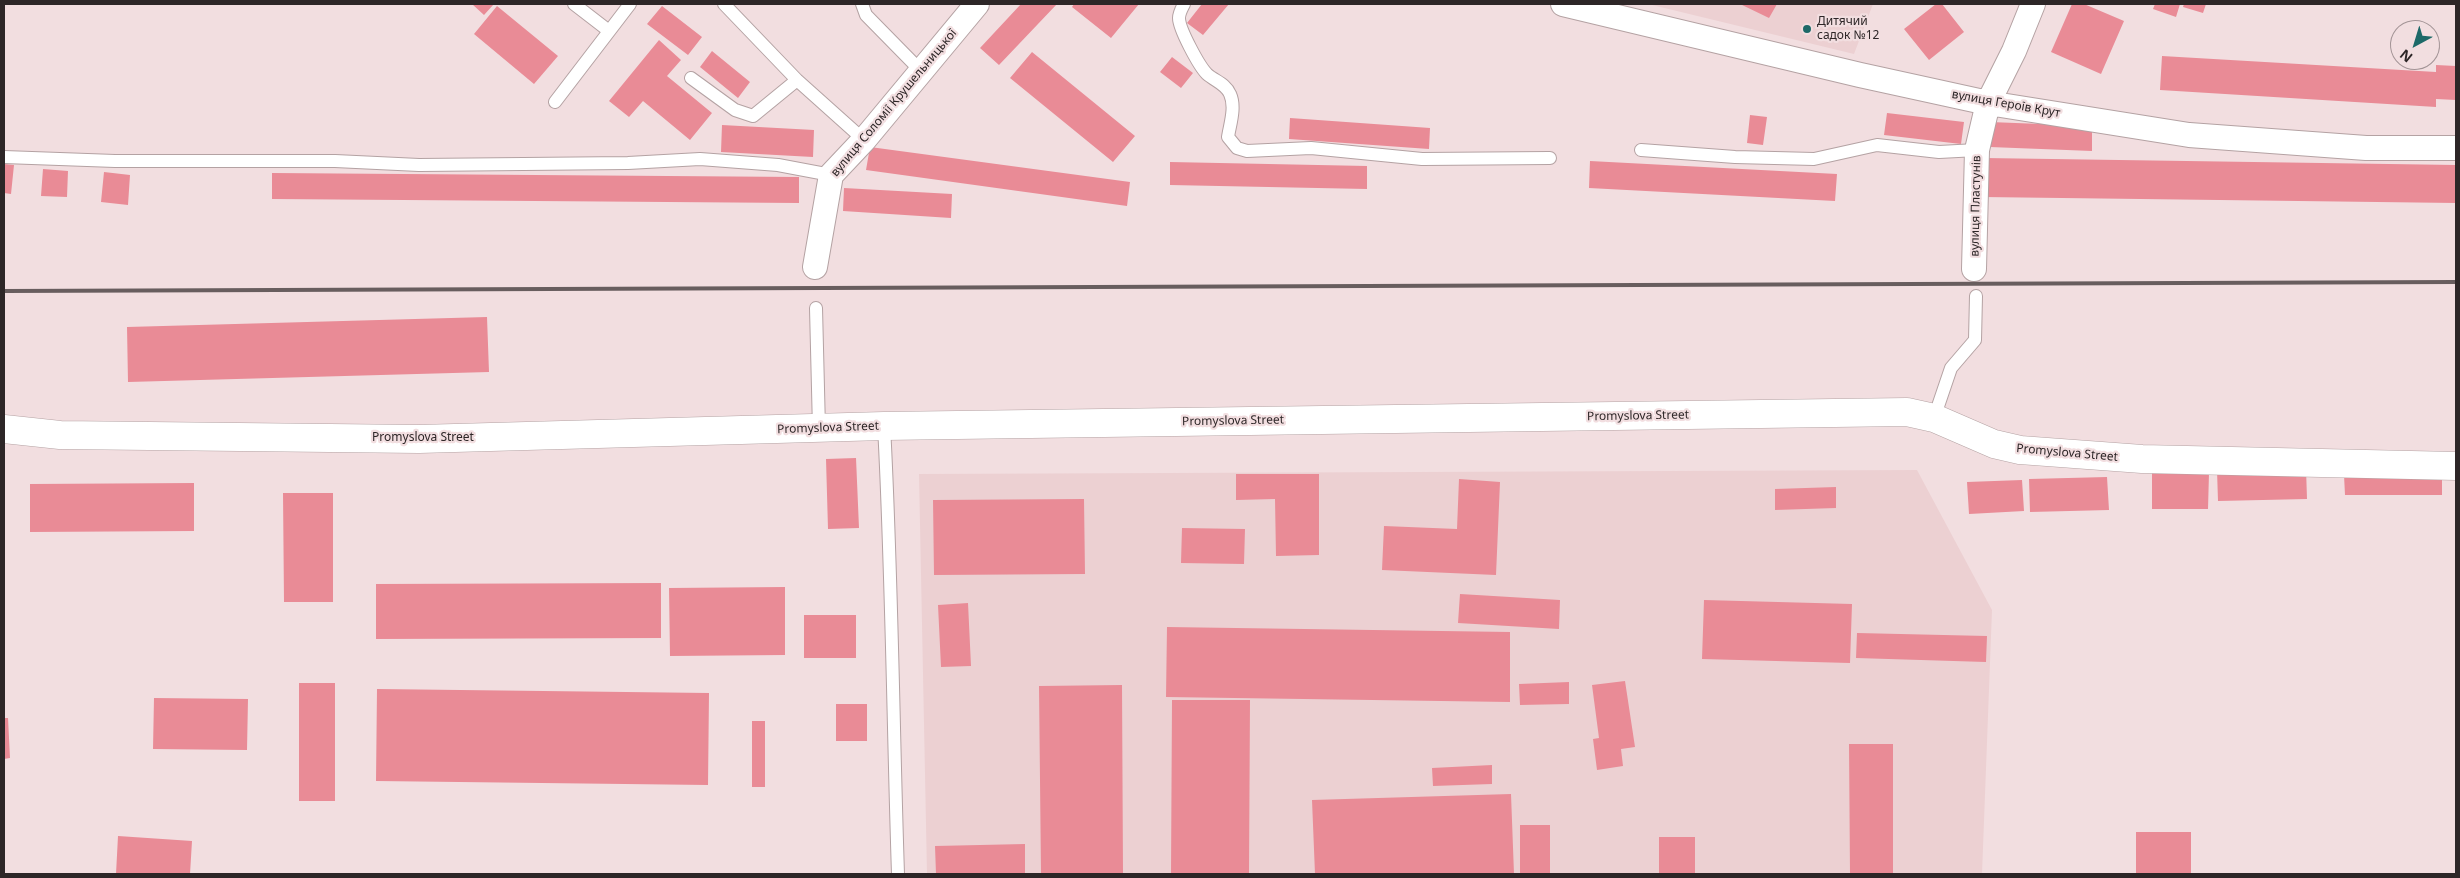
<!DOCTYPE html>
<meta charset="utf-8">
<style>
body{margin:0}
#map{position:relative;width:2460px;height:878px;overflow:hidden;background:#f2dee0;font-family:"Noto Sans",sans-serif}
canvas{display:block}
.frame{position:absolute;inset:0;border:5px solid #2d2627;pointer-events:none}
.north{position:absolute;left:2390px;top:20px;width:50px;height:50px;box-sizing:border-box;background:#f2dee0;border:1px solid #a39496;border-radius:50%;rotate:219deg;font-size:14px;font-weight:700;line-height:20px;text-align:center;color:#2d2627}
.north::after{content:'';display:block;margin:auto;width:18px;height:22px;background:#1d6968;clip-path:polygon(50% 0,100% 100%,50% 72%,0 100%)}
</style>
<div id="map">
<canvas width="2460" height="878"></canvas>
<div class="frame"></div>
<div class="north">N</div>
</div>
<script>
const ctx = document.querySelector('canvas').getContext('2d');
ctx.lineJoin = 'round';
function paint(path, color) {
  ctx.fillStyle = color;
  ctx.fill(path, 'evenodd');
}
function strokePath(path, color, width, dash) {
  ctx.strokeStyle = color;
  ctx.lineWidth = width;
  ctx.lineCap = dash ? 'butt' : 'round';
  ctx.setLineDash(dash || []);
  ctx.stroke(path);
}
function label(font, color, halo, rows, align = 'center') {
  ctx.font = font + ' "Noto Sans",sans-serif';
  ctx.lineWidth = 4.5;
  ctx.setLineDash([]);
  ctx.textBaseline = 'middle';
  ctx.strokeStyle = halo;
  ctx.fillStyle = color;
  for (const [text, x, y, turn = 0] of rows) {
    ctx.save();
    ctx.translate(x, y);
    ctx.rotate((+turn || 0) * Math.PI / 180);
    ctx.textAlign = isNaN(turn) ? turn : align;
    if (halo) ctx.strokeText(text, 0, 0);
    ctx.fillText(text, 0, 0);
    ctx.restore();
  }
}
paint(new Path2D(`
 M1648,4H1873L1854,54Z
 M1917,470L1992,610L1982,874H927L919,474Z`), '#ecd0d2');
paint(new Path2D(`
 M472,4H494L484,15Z
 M1021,4H1057L999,65L980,48Z
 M1074,4H1139L1111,38L1072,7Z
 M1202,4H1229L1203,35L1187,23Z
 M1740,4H1777L1769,18Z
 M1936,4H1942L1964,32L1929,60L1904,29Z
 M2072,4H2084L2124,21L2101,74L2051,52Z
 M2155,4H2180L2176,17L2153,9Z
 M2184,4H2206L2203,13L2183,7Z
 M497,6L558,56L534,84L474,34Z
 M662,6L702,37L688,55L647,24Z
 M659,40L681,60L667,76L712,113L690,140L643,101L629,117L609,101Z
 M712,51L750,82L738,98L700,67Z
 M1032,52L1135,136L1113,162L1010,78Z
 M2162,56L2436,72V65L2456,66V100L2436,99V107L2160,90Z
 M1172,57L1193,73L1181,88L1160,72Z
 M1887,113L1964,122L1961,144L1884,135Z
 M1750,115L1767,117L1763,145L1747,143Z
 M1290,118L1430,128L1429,149L1289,139Z
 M1990,122L2092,126V151L1990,147Z
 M722,125L814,130L813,157L721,152Z
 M870,147L1130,182L1127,206L866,170Z
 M1984,158L2456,165V203L1983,197Z
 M1590,161L1837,174L1835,201L1589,188Z
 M1170,162L1367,166V189L1170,185Z
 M4,164L14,165L11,194L4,193Z
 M43,169L68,171L67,197L41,196Z
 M104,172L130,175L128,205L101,202Z
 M272,173L799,177V203L272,199Z
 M844,188L952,194L951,218L843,211Z
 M487,317L489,372L128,382L127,327Z
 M856,458L859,528L828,529L826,459Z
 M2306,468L2307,499L2218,501L2217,470Z
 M2152,472L2209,473L2208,509H2152Z
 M1236,474H1319V555L1276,556L1275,499L1236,500Z
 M2442,474V495H2345L2344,475Z
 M2107,477L2109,510L2030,512L2029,479Z
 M1459,479L1500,482L1496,575L1382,570L1384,526L1457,529Z
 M2022,480L2024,511L1969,514L1967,482Z
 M194,483V531L30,532V484Z
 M1836,487V508L1775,510V489Z
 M283,493H333V602H284Z
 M1084,499L1085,574L934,575L933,500Z
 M1182,528L1245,529L1244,564L1181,563Z
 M661,583V638L376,639V584Z
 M785,587V655L670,656L669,588Z
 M1460,594L1560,600L1559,629L1458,623Z
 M1704,600L1852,604L1850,663L1702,659Z
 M968,603L971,666L941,667L938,605Z
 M804,615H856V658H804Z
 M1167,627L1510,632V702L1166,697Z
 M1857,633L1987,636L1986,662L1856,658Z
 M1625,681L1635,747L1621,749L1623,766L1597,770L1593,739L1599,738L1592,685Z
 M1569,682V704L1520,705L1519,684Z
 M299,683H335V801H299Z
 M1122,685L1123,874H1041L1039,686Z
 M377,689L709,693L708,785L376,781Z
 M154,698L248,699L247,750L153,749Z
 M1172,700H1250L1249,874H1171Z
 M836,704H867V741H836Z
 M4,718H8L10,758L4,759Z
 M752,721H765V787H752Z
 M1849,744H1893V874H1850Z
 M1492,765V784L1433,786L1432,768Z
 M1511,794L1514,874H1315L1312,800Z
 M1520,825H1550V874H1520Z
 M2136,832H2191V874H2136Z
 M118,836L192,841L190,874H116Z
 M1659,837H1695V874H1659Z
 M1025,844V874H936L935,846Z`), '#e98b96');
const service = new Path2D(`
 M574,4L609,31
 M724,4L797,80L864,140
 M862,4L866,15L921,71
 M1184,4C1182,8 1179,13 1179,18C1179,29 1199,66 1207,74C1215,81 1226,84 1230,94C1236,107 1230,124 1228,137L1237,148L1247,151L1311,148L1422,159L1550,158
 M691,78L735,110L753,116L797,80
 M555,102L630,4
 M1641,150L1735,157L1814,159L1877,145L1939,152L1977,150
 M4,157L115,161H335L419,165L628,163L700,159L778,165L831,175
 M816,308L819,429
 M1934,418L1951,368L1975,340L1976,296
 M884,426C892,575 893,725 898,874`);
const minor = new Path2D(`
 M1563,4L1860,75L1988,103L2189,135L2366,148H2456
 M815,267L831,175L864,140L977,4
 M1974,269L1977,150L1988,103L2014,51L2033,4`);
const tertiary = new Path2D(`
 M4,429L60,435L419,439L884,426L1907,412L1934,418L1994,444L2020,450L2142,459L2456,466`);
strokePath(service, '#b4a2a3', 14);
strokePath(minor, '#b4a2a3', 26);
strokePath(tertiary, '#b4a2a3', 29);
strokePath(service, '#fff', 12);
strokePath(minor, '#fff', 24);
strokePath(tertiary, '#fff', 28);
strokePath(new Path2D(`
 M4,291L2456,282`), '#685d5e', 4);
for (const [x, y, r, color] of [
 [1807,29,5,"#1d6968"]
]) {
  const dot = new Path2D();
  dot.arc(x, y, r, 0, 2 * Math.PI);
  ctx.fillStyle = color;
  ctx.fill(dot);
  strokePath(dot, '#f2dee0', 2);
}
label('12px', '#2d2627', '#f2dee0', [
 ["Дитячий",1817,22],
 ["садок №12",1817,36]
], 'left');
label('12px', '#2d2627', '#f2dee0', [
 ["вулиця Соломії Крушельницької",894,103,-50],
 ["вулиця Героїв Крут",2006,104,10],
 ["вулиця Пластунів",1976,206,-89],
 ["Promyslova Street",1638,416,-1],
 ["Promyslova Street",1233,421,-1],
 ["Promyslova Street",828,428,-2],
 ["Promyslova Street",423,438],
 ["Promyslova Street",2067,453,5]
]);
</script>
